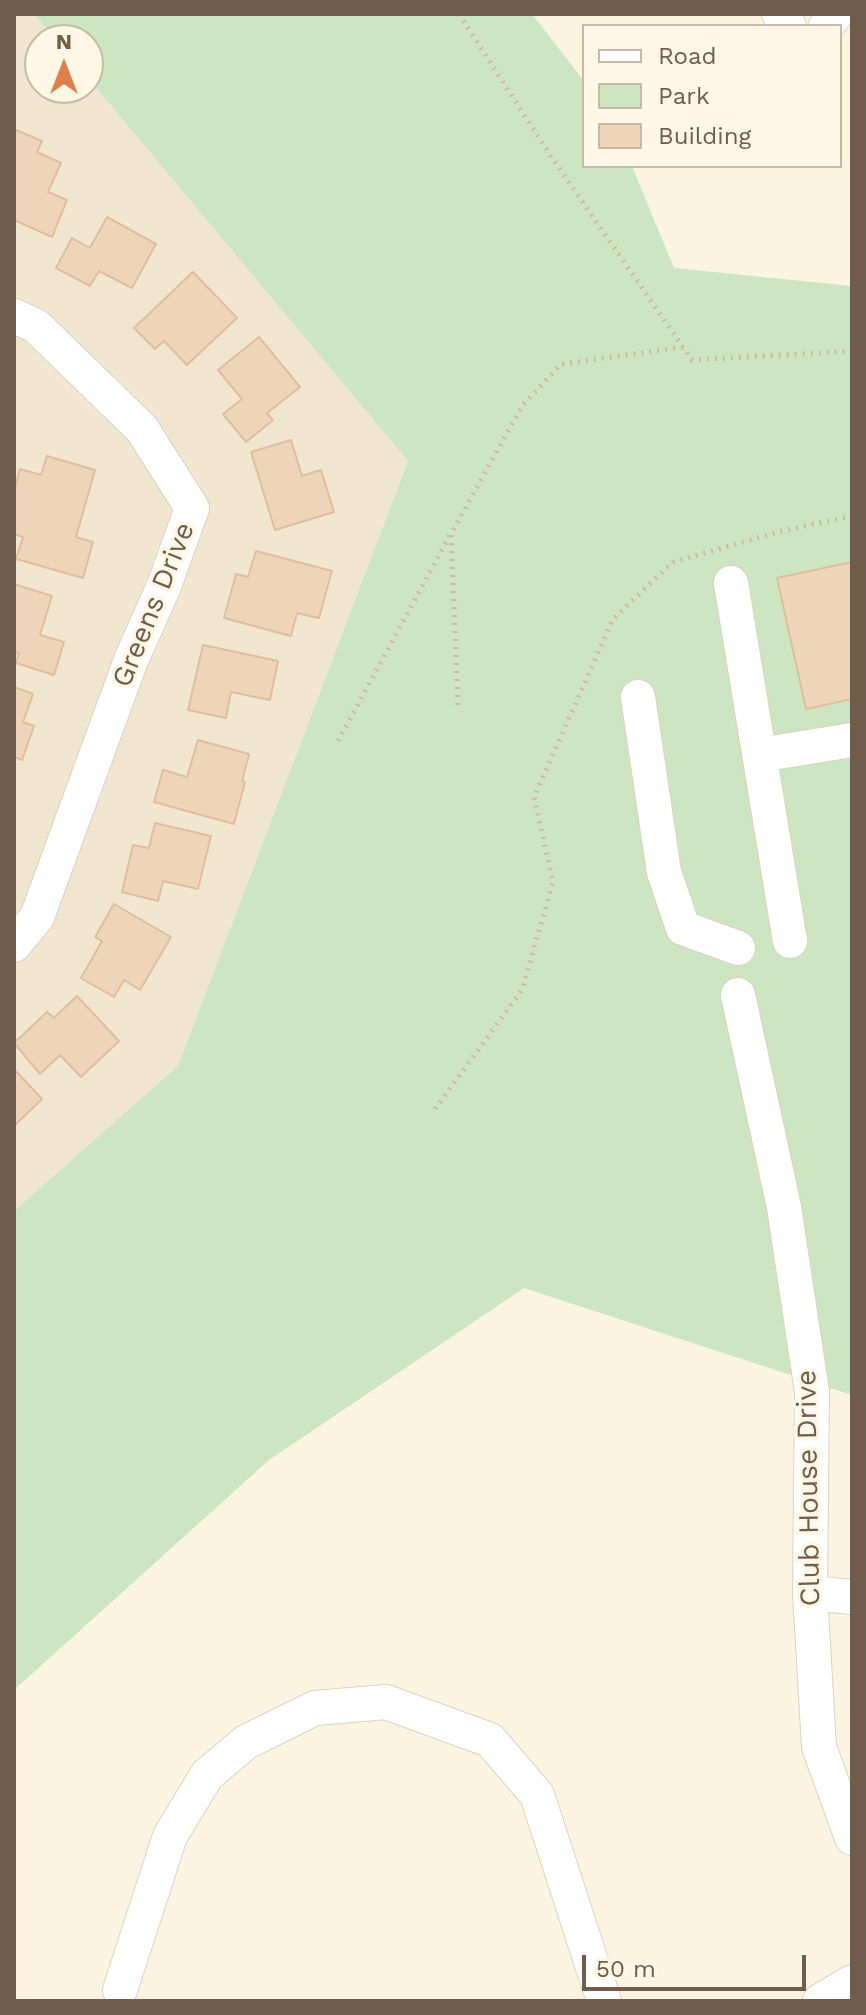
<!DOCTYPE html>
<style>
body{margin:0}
#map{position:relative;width:866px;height:2015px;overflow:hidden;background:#faf4e1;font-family:"Work Sans",sans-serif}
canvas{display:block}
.frame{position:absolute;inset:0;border:16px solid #6f5c4a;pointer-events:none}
.legend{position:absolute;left:582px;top:24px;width:260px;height:144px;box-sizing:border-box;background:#fef7e6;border:2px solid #c5b9a8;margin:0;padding:10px 14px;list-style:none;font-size:24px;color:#6f5c4a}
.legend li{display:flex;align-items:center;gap:16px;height:40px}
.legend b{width:40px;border:2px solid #c5b9a8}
.north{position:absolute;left:24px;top:24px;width:80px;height:80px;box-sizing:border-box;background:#fef7e6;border:2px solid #c5b9a8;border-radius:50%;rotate:0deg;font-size:22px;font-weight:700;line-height:32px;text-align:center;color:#6f5c4a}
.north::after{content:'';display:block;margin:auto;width:28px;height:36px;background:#de7f4c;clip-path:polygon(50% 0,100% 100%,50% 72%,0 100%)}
.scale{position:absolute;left:582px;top:1955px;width:224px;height:36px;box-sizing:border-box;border:4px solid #6f5c4a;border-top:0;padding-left:10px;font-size:24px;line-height:28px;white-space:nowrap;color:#6f5c4a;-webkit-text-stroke:6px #fef7e6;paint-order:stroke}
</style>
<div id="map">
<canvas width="866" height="2015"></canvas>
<div class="frame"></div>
<ul class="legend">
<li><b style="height:10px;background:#fff"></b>Road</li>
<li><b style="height:22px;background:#cbe6c1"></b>Park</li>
<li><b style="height:22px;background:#eed5ba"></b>Building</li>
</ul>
<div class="north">N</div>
<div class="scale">50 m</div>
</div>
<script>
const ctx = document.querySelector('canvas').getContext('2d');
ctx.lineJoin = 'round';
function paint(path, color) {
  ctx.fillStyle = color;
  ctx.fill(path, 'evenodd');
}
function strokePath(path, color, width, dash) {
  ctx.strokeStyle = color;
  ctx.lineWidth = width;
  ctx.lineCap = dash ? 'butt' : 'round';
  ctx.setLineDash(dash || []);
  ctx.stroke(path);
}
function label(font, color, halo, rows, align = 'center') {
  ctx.font = font + ' "Work Sans",sans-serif';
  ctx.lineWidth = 7;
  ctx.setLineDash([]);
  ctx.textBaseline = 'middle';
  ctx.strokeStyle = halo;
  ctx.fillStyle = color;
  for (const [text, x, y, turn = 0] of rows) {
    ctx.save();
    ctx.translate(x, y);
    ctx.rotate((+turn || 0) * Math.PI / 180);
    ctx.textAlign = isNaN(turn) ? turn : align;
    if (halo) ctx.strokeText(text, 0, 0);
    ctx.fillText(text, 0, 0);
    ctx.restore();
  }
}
paint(new Path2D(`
 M14,14H34L56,40H40V88H88V78L408,461L178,1066L14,1211Z`), '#f1e6d0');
paint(new Path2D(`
 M34,14H532L584,81V166H632L674,268L852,286V1395L524,1288L269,1460L14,1690V1211L178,1066L408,461L88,78V40H56Z`), '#cbe6c1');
const building = new Path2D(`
 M16,130L42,141L37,152L61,163L48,192L67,200L52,237L14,220V135Z
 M107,217L156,244L132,288L99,271L90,286L56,268L72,238L90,248Z
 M193,272L237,318L187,365L164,341L155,349L134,328Z
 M259,337L300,387L267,413L273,420L246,442L223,414L242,399L218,370Z
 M291,440L302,476L321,470L334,512L275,530L251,452Z
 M47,456L95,470L76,537L93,542L83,578L16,559L23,537L14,534V491L20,469L41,475Z
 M256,551L332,571L319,618L297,613L291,636L224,618L236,574L248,577Z
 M852,562V699L806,709L777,578Z
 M14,584L52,596L40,635L64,642L54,675L16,663L19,653L14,652Z
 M203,645L278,661L270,700L231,692L226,718L188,710Z
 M14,687L33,694L23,722L34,726L22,760L14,757Z
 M198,740L249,754L242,781L245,782L234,824L154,802L163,770L187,777Z
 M155,823L211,836L198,889L163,881L158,901L122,892L133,845L149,848Z
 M114,904L171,937L140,990L124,980L114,997L81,978L102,941L95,937Z
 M77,996L119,1041L81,1077L60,1055L40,1074L14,1043L47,1012L54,1018Z
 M14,1069L42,1099L14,1126Z`);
paint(building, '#eed5ba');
strokePath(building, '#dfbe9c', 2);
const minor = new Path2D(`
 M779,14L789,26
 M826,26L836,14
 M14,316L36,326L142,429L192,508L164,586L131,660L37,917L14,945
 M731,583L790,941
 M638,697L664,872L683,928L738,948
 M760,755L852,740
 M738,995L784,1207L812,1392L810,1593L819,1747L852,1838
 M810,1593L852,1597
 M120,1990L170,1836L207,1775L246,1742L315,1708L386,1702L490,1740L537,1795L604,2001
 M820,2001L852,1982`);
strokePath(minor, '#ded1bd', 36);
strokePath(new Path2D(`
 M459,14L548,152L692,360L852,351
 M458,705L451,534L522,406L561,364L684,347
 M338,741L450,535
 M435,1109L522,990L553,882L534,797L613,619L673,562L782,531L852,516`), '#d2b99e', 5, [2, 6]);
strokePath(minor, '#fff', 34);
label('28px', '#6f5c4a', '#fef7e6', [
 ["Greens Drive",154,605,-68],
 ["Club House Drive",809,1488,-91]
]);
</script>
